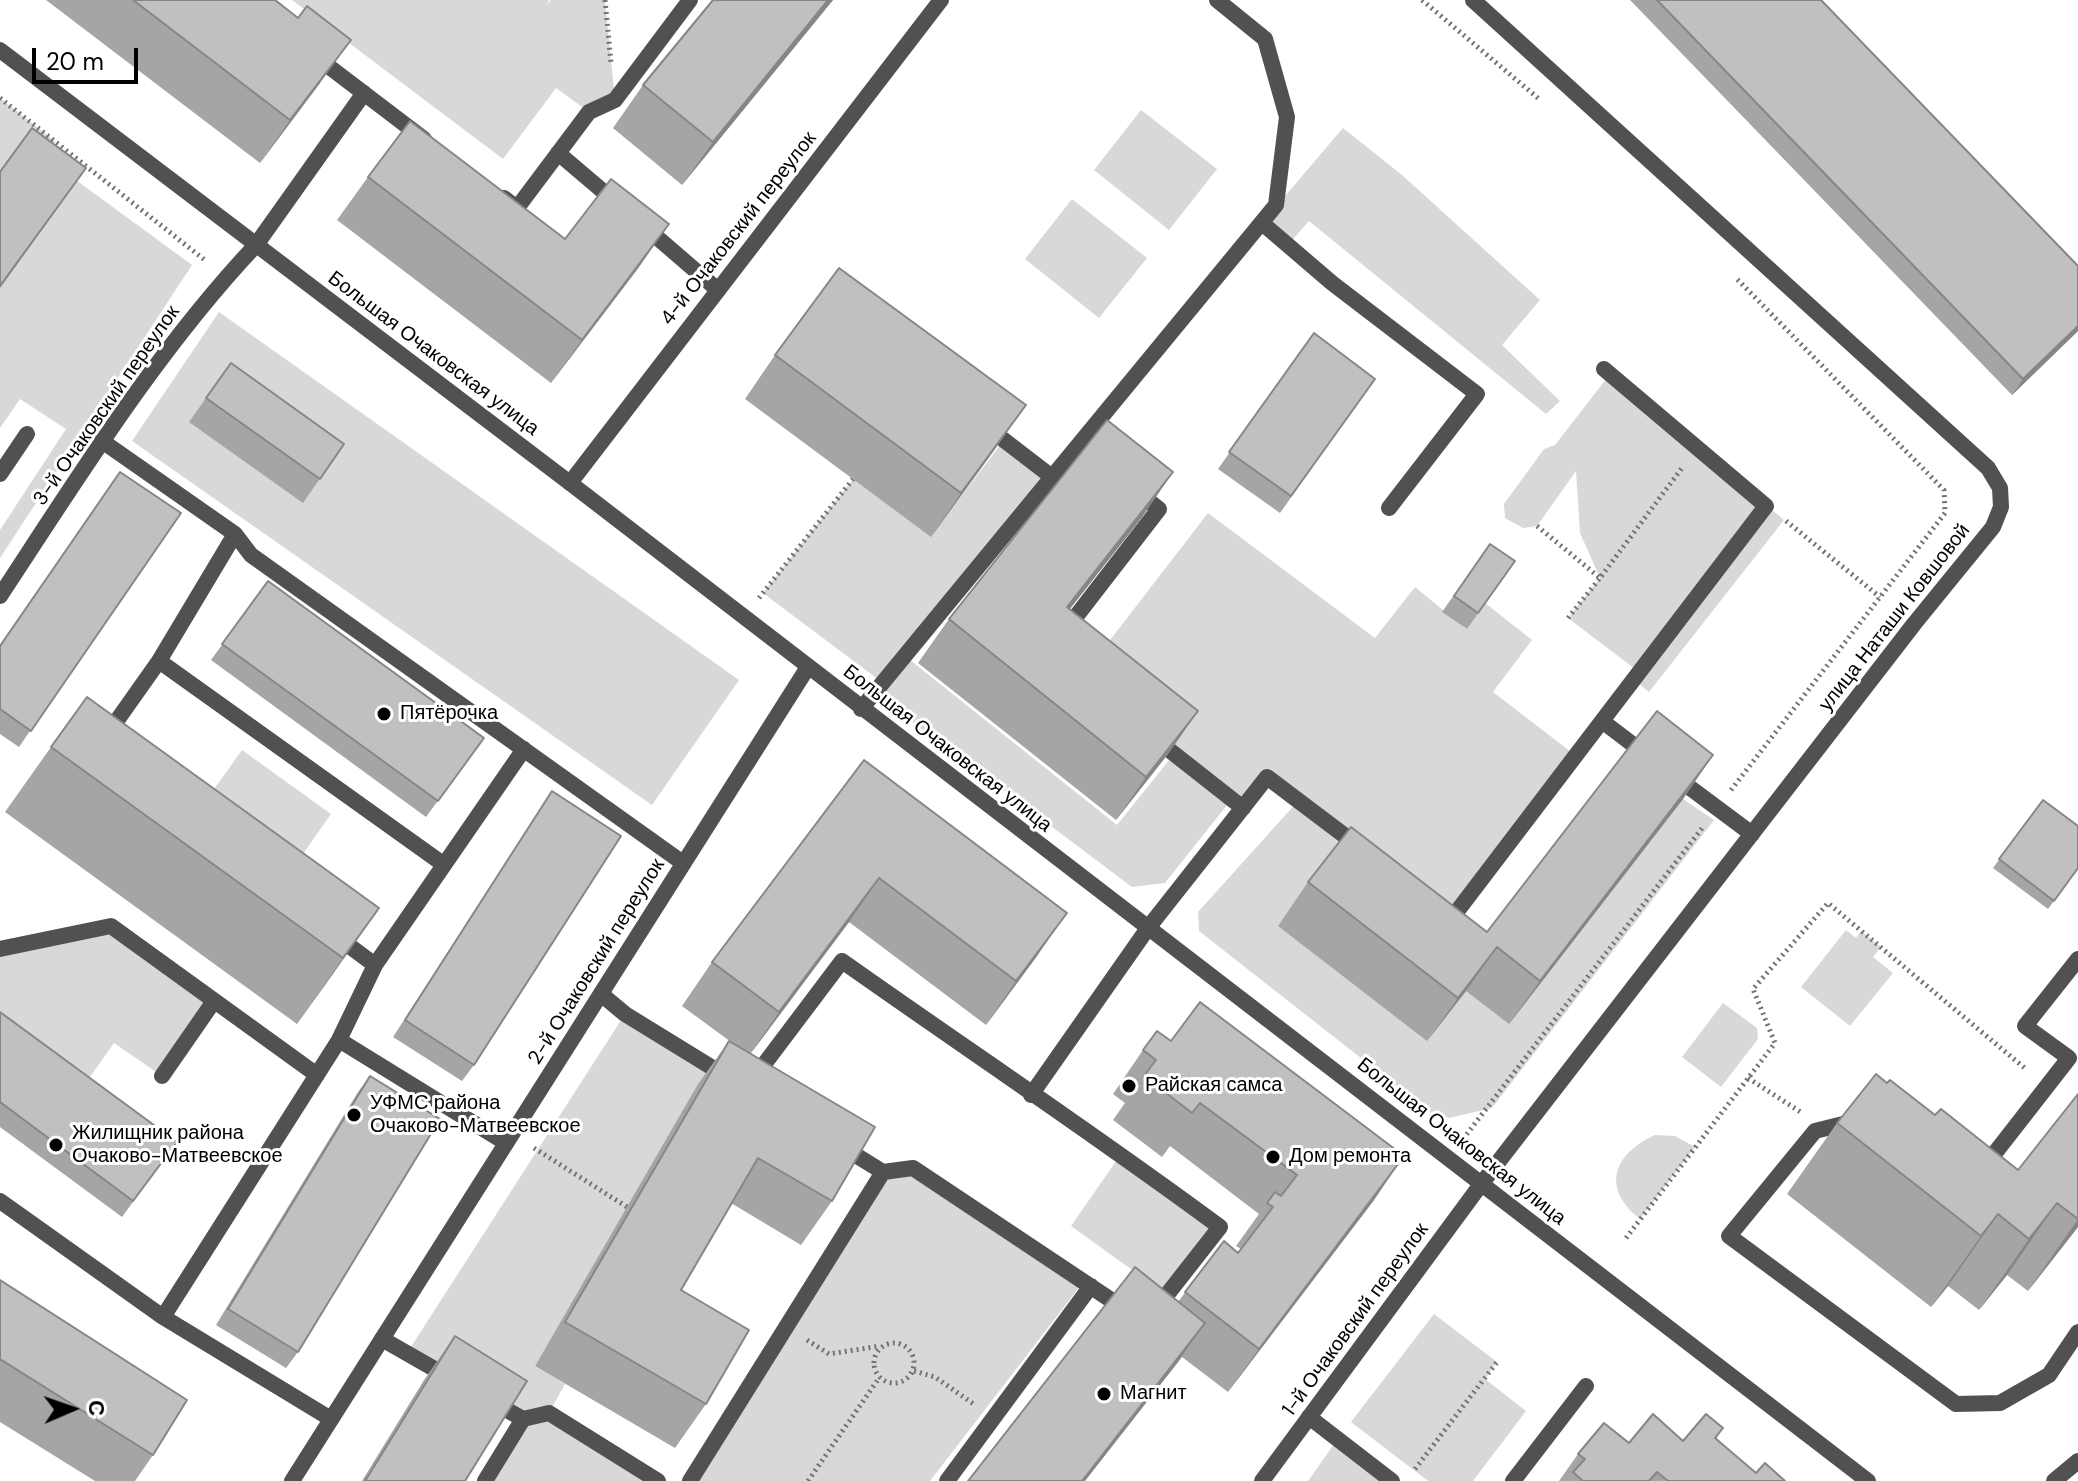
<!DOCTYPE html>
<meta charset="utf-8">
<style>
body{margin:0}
#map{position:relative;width:2078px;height:1481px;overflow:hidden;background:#fff;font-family:"DM Sans",sans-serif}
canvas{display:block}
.north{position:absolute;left:32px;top:1369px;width:80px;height:80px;-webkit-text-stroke:6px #fff;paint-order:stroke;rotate:88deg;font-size:22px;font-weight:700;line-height:32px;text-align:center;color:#000}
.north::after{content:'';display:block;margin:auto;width:28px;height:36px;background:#000;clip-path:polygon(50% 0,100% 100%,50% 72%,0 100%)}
.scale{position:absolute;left:32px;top:48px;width:106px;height:36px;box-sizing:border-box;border:4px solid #000;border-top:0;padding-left:10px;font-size:24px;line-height:28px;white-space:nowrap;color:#000;-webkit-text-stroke:6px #fff;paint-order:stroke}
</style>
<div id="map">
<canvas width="2078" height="1481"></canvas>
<div class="north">С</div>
<div class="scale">20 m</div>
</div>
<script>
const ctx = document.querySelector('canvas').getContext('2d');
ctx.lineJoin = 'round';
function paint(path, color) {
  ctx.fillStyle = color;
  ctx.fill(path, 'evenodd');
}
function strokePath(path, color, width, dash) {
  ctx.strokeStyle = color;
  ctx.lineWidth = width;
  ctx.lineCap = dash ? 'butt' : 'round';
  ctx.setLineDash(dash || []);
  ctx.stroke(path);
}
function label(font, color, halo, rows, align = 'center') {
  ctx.font = font + ' "DM Sans",sans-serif';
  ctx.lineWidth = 6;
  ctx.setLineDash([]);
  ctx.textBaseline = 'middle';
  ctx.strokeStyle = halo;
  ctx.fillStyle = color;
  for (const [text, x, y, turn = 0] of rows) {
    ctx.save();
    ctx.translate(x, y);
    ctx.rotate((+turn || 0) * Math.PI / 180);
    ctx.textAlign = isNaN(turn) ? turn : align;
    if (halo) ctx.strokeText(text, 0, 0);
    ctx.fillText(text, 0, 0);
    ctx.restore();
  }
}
paint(new Path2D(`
 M292,0H549L546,5L551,0H605L615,100L589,112L556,88L503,159Z
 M0,98L56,142L35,150L192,265L0,558V530L66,429L20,399L0,428Z
 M1141,110L1217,169L1169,230L1094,170Z
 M1343,128L1402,175L1540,300L1502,345L1560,401L1546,414L1309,221L1288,245L1262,223Z
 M1072,199L1147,258L1099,318L1025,259Z
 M219,312L739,680L652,805L132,441Z
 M1610,374L1784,520L1649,692L1633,679L1639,672L1568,618L1600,578L1580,533L1576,471L1537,526L1523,528L1505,518L1504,504L1544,449L1555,445Z
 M1004,440L1052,477L905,656L1117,825L1174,754L1080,679L1208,513L1375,638L1415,587L1466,629L1485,603L1532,640L1493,692L1575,755L1452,918L1466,991L1683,799L1714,820L1492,1108L1449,1118L1431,1113L1199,931L1198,912L1298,801L1267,777L1243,808L1231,800L1165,883L1132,887L891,706L883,683L763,593L853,479L931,536Z
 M242,750L331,814L291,871L202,806Z
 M111,926L214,1001L162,1076L114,1043L78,1094L0,1037V949Z
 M1846,930L1856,938L1861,931L1881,947L1873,957L1893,973L1850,1026L1801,987Z
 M1723,1003L1757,1028L1758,1039L1721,1087L1682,1057Z
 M625,1014L710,1066L535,1366L565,1384L549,1413L658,1481H485L522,1419L407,1353Z
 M1655,1135L1675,1136L1695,1147L1640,1219C1601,1188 1613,1154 1655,1135Z
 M1121,1154L1220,1227L1167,1295L1071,1226Z
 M913,1168L1084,1281L930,1481H692L883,1172Z
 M1434,1314L1497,1362L1485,1379L1526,1411L1473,1481H1428L1351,1422Z
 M1337,1440L1392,1481H1308Z`), '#d8d8d8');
strokePath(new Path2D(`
 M605,0L611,63
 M1422,0L1539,99
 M0,98L206,261
 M1786,521L1880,597
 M1537,526L1600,578L1682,468
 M759,598L853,479
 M1568,618L1600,578
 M1731,790L1945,513L1944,490L1736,278
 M1748,1078L1802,1113
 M1463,1139L1703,827
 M534,1148L627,1207
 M1626,1238L1775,1043L1753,989L1828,903L2027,1070
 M807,1340L829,1354L880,1346
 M874 1363a20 20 0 1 1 40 0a20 20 0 1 1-40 0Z
 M914,1371L935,1377L975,1405
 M1415,1469L1497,1362
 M808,1481L879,1378`), '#737373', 5, [2, 4]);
strokePath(new Path2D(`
 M315,56L424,139
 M558,153L618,204
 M504,198L517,208L589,112L615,100L690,0
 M1262,223L1332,283L1477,394L1389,508
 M645,227L718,290
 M256,245L364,93
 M987,427L1052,477
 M102,441L235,534L159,661L106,736
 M0,474L27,434
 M235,534L251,555L683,863
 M1064,632L1159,509L1136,491
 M159,661L443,864
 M861,709L1276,205L1287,117L1265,39L1217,0
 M1602,721L1766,506L1604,369
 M1154,738L1243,808
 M1673,775L1752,834
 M1443,911L1452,918L1602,721L1648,756
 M336,936L375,965
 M0,949L111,926L317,1075
 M601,994L625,1014L729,1078
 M162,1076L214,1001
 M753,1079L842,961C968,1050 1096,1135 1220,1227L1155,1310
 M1031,1095L1148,928L1267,777L1361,848
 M1855,1121L1815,1131L1729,1236L1956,1404L2000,1403L2049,1375L2078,1332
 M506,1143L339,1040L375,965L524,749
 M841,1146L883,1172
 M1984,1167L2069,1058L2025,1026L2078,959
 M0,1201L163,1317
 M382,1339L452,1379
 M1309,1417L1392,1481
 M331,1419L163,1317L339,1040
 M523,1419L549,1413L658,1481
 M485,1481L523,1419L489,1400
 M690,1481L883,1172L913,1168L1126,1310
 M947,1481L1091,1286
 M1513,1481L1586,1386
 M2054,1481L2078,1461`), '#515151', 16);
strokePath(new Path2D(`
 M570,483L941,0
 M0,596C79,476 157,350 256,245
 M292,1481L808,667`), '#515151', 16);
strokePath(new Path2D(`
 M0,50L570,483L1868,1481
 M1262,1481L1482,1183L1914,624L1993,527L2001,507L2000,488L1988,468L1473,0`), '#515151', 16);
paint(new Path2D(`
 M46,0H275L320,83L260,163Z
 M713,0H833L682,185L613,128L643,85Z
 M1630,0H1821L2078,266V331L2012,395Z
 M368,177L565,239L639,267L551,383L337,220Z
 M1314,333L1375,379L1280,513L1218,469Z
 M775,355L995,449L931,537L745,399Z
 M231,363L344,444L303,503L189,422Z
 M181,513L19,747L0,734V646Z
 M1143,516L1069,609L1198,711L1168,754L1116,820L918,663L949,619Z
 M1490,544L1515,561L1467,629L1442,612Z
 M268,581L484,738L426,817L211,660Z
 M51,747L379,908L297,1024L5,812Z
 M1713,755L1683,799L1509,1024L1466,991L1427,1041L1278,926L1308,882L1487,932Z
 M864,760L1037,956L986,1025L849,922L750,1054L832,1201L801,1245L731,1203L681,1290L706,1404L675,1448L535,1366L698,1084L729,1041L731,1042L682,1006L712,962Z
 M552,791L474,1065L462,1081L393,1037Z
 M2043,800L2078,868L2048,909L1993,868Z
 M0,1012L177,1142L122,1217L0,1127Z
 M1143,1050L1374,1200L1228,1392L1182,1357L1175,1366L1178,1302L1224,1241L1238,1253L1241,1249L1236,1246L1259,1214L1170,1146L1162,1157L1113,1120L1125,1103L1113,1094Z
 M370,1076L298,1352L286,1368L216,1325L358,1092Z
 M1887,1083L2018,1170L2078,1094V1227L2028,1291L2007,1275L1979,1310L1948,1286L1931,1307L1787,1194L1837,1123Z
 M0,1280L153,1455L135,1481H95L0,1422Z
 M455,1336L465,1481H362L424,1380Z
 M1723,1428L1716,1439L1756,1473L1785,1481H1559L1578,1454L1629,1443L1683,1441Z`), '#a5a5a5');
paint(new Path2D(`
 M828,0H833L682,185L713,142Z
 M351,40L320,83L260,163L290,120Z
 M86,168L46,224L0,288V286Z
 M669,224L639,267L551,383L582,340Z
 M2078,326V331L2012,395L2023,379Z
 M1026,405L995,449L931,537L961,493Z
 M1173,472L1143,516L1037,651L1067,607Z
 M1198,711L1168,754L1116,820L1146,777Z
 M1713,755L1683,799L1509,1024L1540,981Z
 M879,878L849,922L749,1056L779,1012Z
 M379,908L333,974L297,1024L343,958Z
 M1067,913L1037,956L986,1025L1016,981Z
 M1497,947L1466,991L1427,1041L1458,998Z
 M1404,1156L1374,1200L1228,1392L1259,1349Z
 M2057,1203L2007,1275L1979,1310L2029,1239Z
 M1998,1214L1948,1286L1931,1307L1981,1236Z
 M2078,1219V1227L2028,1291Z
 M1205,1323L1175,1366L1085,1481H1082Z`), '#868686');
const building = new Path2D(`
 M133,0H275L298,18L307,6L351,40L290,120Z
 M713,0H828L713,142L643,85Z
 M1657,0H1821L2078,266V326L2023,379Z
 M410,121L565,239L611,179L669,224L582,340L368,177Z
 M32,128L86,168L0,286V172Z
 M839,268L1026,405L961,493L775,355Z
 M1314,333L1375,379L1291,496L1229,452Z
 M231,363L344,444L320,479L206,398Z
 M1107,420L1173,472L1067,607L1198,711L1146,777L949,619Z
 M120,472L181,513L31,731L0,709V646Z
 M1490,544L1515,561L1478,613L1454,596Z
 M268,581L484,738L438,801L222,644Z
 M87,697L379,908L343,958L51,747Z
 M1657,711L1713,755L1540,981L1497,947L1458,998L1308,882L1351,827L1487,932Z
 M864,760L1067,913L1016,981L879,878L779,1012L712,962Z
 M552,791L621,836L474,1065L405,1020Z
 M2043,800L2078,826V868L2054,901L1999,859Z
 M1200,1002L1404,1156L1259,1349L1185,1292L1224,1241L1238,1253L1273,1207L1267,1203L1275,1192L1281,1196L1297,1175L1200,1103L1192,1113L1144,1076L1156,1060L1143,1050L1157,1031L1171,1041Z
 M0,1012L177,1142L133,1201L0,1102Z
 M729,1041L875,1127L832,1201L758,1158L681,1290L749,1330L706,1404L565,1322Z
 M1876,1074L1887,1083L1890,1080L1935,1115L1941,1109L2018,1170L2078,1094V1219L2057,1203L2029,1239L1998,1214L1981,1236L1837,1123Z
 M370,1076L440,1119L298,1352L228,1309Z
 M1135,1267L1205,1323L1082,1481H968Z
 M0,1280L187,1400L153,1455L0,1359Z
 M455,1336L527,1381L465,1481H365Z
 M1653,1414L1683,1441L1706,1414L1723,1428L1715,1438L1756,1473L1765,1463L1785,1481H1668L1657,1472L1649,1481H1583L1573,1472L1585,1459L1578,1454L1604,1423L1629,1443Z`);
paint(building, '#c0c0c0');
strokePath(building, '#868686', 2);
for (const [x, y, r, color] of [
 [384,714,8,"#000"],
 [1129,1086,8,"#000"],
 [354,1115,8,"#000"],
 [56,1145,8,"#000"],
 [1273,1157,8,"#000"],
 [1104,1394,8,"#000"]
]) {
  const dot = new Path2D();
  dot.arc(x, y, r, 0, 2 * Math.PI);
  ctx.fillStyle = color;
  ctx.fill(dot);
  strokePath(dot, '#fff', 3);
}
label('20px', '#000', '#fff', [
 ["4-й Очаковский переулок",739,229,-52],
 ["Большая Очаковская улица",433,354,37],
 ["3-й Очаковский переулок",107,406,-55],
 ["улица Наташи Ковшовой",1895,618,-52],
 ["Большая Очаковская улица",947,749,38],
 ["2-й Очаковский переулок",597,962,-58],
 ["Большая Очаковская улица",1461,1142,38],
 ["1-й Очаковский переулок",1356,1320,-54]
]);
label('20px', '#000', '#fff', [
 ["Пятёрочка",400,714],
 ["Райская самса",1145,1086],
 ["УФМС района",370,1104],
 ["Очаково-Матвеевское",370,1127],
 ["Жилищник района",72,1134],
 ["Очаково-Матвеевское",72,1157],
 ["Дом ремонта",1289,1157],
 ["Магнит",1120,1394]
], 'left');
</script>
